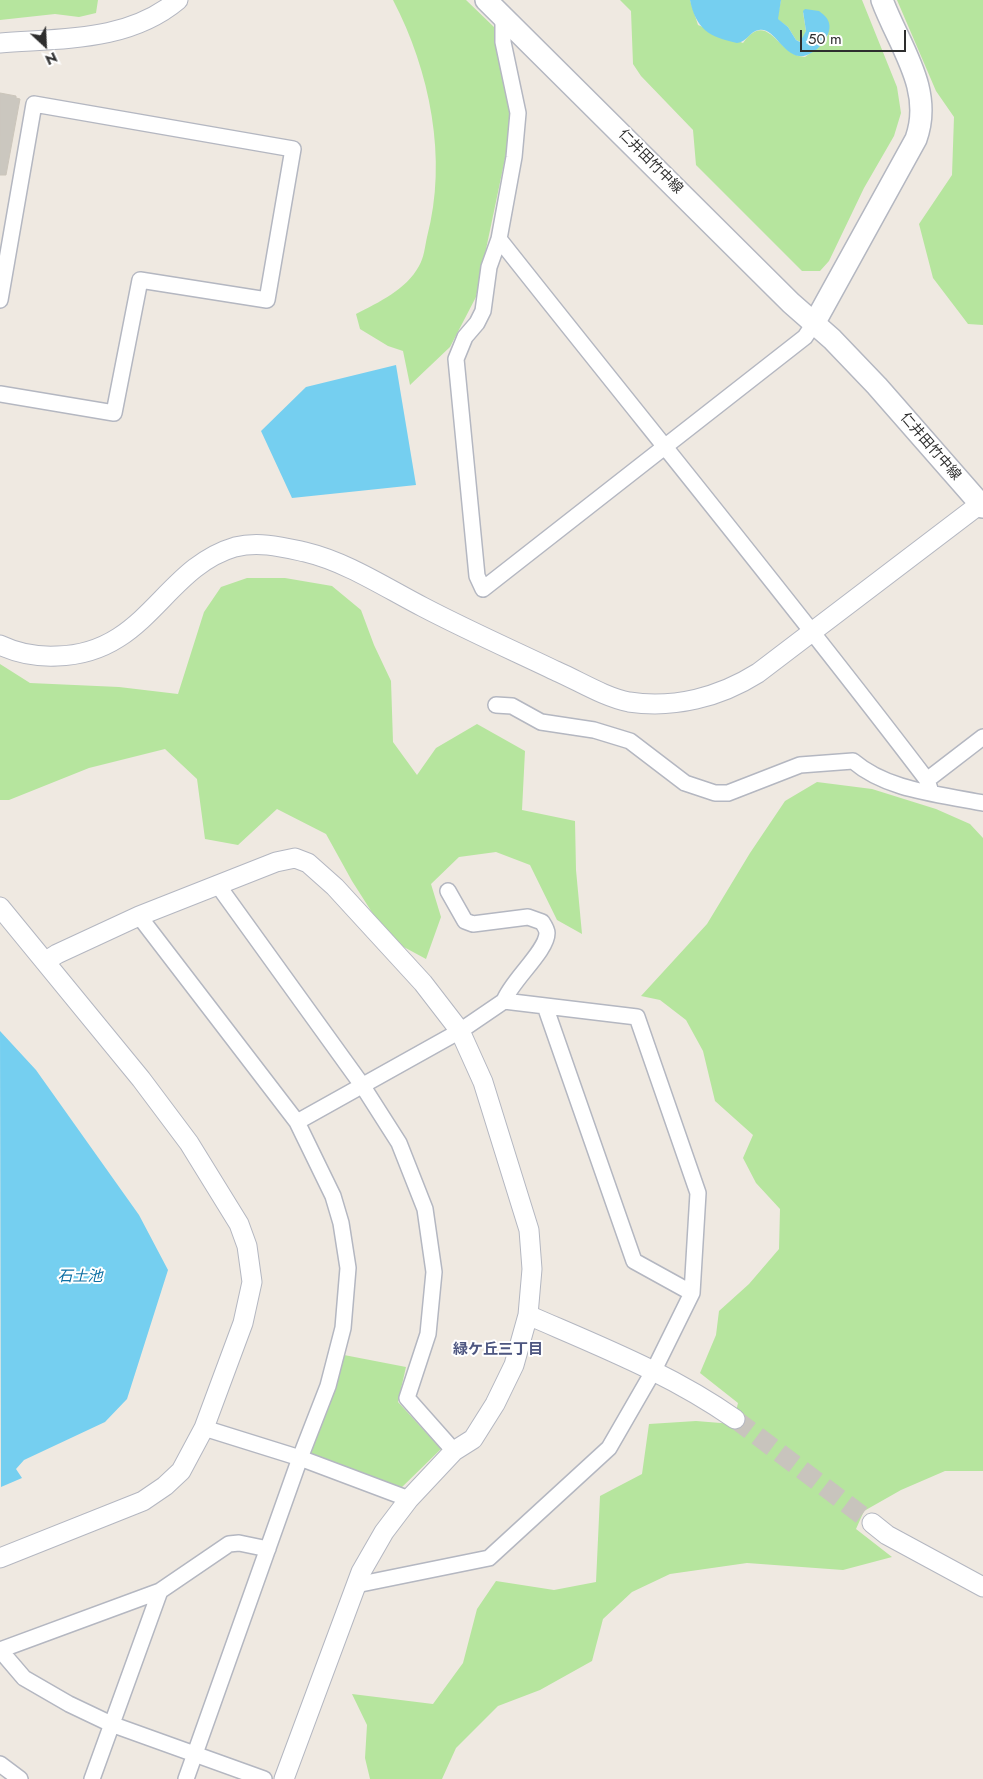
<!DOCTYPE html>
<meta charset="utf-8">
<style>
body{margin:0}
#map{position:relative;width:983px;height:1779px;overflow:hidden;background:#efe9e1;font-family:Jost,sans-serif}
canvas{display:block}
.north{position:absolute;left:20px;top:20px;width:50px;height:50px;-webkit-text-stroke:4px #fff;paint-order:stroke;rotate:155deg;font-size:14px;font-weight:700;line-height:20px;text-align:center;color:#2e2e2e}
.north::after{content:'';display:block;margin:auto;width:18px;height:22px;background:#2e2e2e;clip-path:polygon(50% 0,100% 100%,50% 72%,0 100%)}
.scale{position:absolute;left:800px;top:30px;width:106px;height:22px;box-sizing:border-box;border:2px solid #2e2e2e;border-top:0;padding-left:6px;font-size:15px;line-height:18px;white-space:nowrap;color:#2e2e2e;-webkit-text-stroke:4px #fff;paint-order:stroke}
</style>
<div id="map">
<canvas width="983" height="1779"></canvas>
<div class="north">N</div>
<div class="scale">50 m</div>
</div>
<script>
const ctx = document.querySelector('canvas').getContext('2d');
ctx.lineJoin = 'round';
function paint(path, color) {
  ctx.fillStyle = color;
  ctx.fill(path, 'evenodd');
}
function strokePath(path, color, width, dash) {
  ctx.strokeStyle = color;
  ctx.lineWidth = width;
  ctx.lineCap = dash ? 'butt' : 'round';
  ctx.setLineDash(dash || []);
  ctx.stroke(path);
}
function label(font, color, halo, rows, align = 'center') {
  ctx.font = font + ' Jost,"Noto Sans JP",sans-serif';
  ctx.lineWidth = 4;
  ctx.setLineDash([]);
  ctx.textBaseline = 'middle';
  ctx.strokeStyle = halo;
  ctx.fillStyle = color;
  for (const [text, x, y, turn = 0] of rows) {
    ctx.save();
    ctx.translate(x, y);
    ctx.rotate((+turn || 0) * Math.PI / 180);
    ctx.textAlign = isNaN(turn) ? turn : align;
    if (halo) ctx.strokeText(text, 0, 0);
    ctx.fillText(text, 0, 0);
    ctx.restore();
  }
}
paint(new Path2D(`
 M0,0H98L96,13L79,17L55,14L0,20Z
 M393,0H466L494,27L509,101L511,130L476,297L450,347L410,385L403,351L388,346L360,329L356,314C379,302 406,290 419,266C424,258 425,246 427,237C448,159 430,71 393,0Z
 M620,0H690L698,25L743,43C768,8 778,56 805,57L819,47L828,35L803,12L806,31L801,42L796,40L788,27L777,19L781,0H862L897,87L901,113L894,136L864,188L829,261L820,271H802L696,165L693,130L641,76L633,64L631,11Z
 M897,0H983V325L968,324L933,278L919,224L952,175L954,117L936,91Z
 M247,578H285L332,586L361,610L374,645L391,681L393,742L417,775L436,748L477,724L525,751L522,810L575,821L576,870L582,934L557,920L530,865L496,852L459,857L431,884L441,917L426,959L389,939L352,881L326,834L277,809L238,845L205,839L197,779L165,749L89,768L9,800H0V664L30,683L119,687L178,694L204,612L221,587Z
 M817,782L872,789L936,809L970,824L983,838V1471H945L901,1490L864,1511L856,1529L892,1557L843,1570L747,1563L670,1574L632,1592L603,1619L592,1661L540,1690L498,1706L456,1748L442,1779H370L365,1758L367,1725L352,1694L433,1704L463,1663L477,1609L496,1581L554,1590L596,1582L600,1496L642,1474L649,1424L696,1421L733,1424L738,1403L700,1373L716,1335L719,1311L749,1284L779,1249L780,1209L756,1183L743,1158L753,1135L715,1101L703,1051L686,1020L660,1000L641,996L707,924L750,853L785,801Z
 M344,1355L406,1367L398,1402L441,1449L400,1489L308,1455Z`), '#b6e59e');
paint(new Path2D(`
 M690,0H781L778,19L788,27L796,40L800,42L806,31L803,11L805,9L819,11C823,14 828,18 829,23C833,37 813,58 799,56C782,54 774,27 759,30C750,31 747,42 737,43C709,37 696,29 690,0Z
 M396,365L416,485L292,498L261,431L306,387Z
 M0,1031L36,1070L139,1215L168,1270L127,1399L105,1422L24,1460L16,1469L22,1478L1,1487Z`), '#75cff0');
const building = new Path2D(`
 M0,93L16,96V98L20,99L6,175H0Z`);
paint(building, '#cbc7bf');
strokePath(building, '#cbc5ba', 1);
strokePath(new Path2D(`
 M735,1419L872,1523`), '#c8c4bd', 19, [19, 9]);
const minor = new Path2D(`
 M503,17V42L518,113L514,157L499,239L489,267L483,311L477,323L465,337L456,359L477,576L483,589L805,337L815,322
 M499,239C642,420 788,597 927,780L931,792
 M0,300L34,104L293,149L267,300L140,280L114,413L0,394
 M496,705L512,706L541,722L594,730L630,741L685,783L715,793H728L800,765L853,761C888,791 940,794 983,803
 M927,780L983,737
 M217,884L362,1085L399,1143L425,1209L434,1272L428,1334L407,1398L454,1451
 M448,891L465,921L473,924L528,917L542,922C544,925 547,930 547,933C547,951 511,981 504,1001
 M139,916L297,1122L333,1196L341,1223L348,1268L343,1328L328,1386L300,1458L186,1779
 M545,1006L634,1261L692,1293
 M297,1122L460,1031L504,1001L637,1017L698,1193L692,1293L654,1370L609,1448L489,1558L356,1585
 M204,1428L300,1458L409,1499
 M0,1764L20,1779
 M92,1779L160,1591
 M264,1779L111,1724L69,1704L24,1678L0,1650L160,1591L229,1544L239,1543L268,1549`);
const tertiary = new Path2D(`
 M0,43C62,38 128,42 178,0
 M0,645C19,654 36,657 57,656C147,654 163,568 235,547C259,541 282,547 305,552C347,562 386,588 423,607C467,630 512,650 556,671C579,681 604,697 629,702C674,709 720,697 758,673L980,504
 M0,907L141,1079L189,1143L239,1224L247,1246L252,1282L243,1323L204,1428L181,1471L165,1486L143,1501L0,1558
 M46,961L57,954L139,916L276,862L295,858L308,863L335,887L423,983L460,1031L483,1082L529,1230L532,1269L528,1315L514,1365L495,1404L473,1439L454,1451L409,1499L384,1532L361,1572L284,1779
 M528,1315C599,1346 671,1374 735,1419
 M872,1523L887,1535L983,1587`);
const secondary = new Path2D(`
 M486,0L791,303L832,339L877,386L983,507
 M815,322L916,139C934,89 899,46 882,0`);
strokePath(minor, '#b4b7c1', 18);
strokePath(tertiary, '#b4b7c1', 21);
strokePath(secondary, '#b4b7c1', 24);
strokePath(minor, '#fff', 15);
strokePath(tertiary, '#fff', 19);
strokePath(secondary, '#fff', 21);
label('14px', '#2e2e2e', '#fff', [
 ["仁井田竹中線",650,162,45],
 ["仁井田竹中線",930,447,49]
]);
label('italic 15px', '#0d6fa3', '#fff', [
 ["石土池",80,1277]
]);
label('bold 15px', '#4d5680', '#fff', [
 ["緑ケ丘三丁目",498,1350]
]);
</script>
